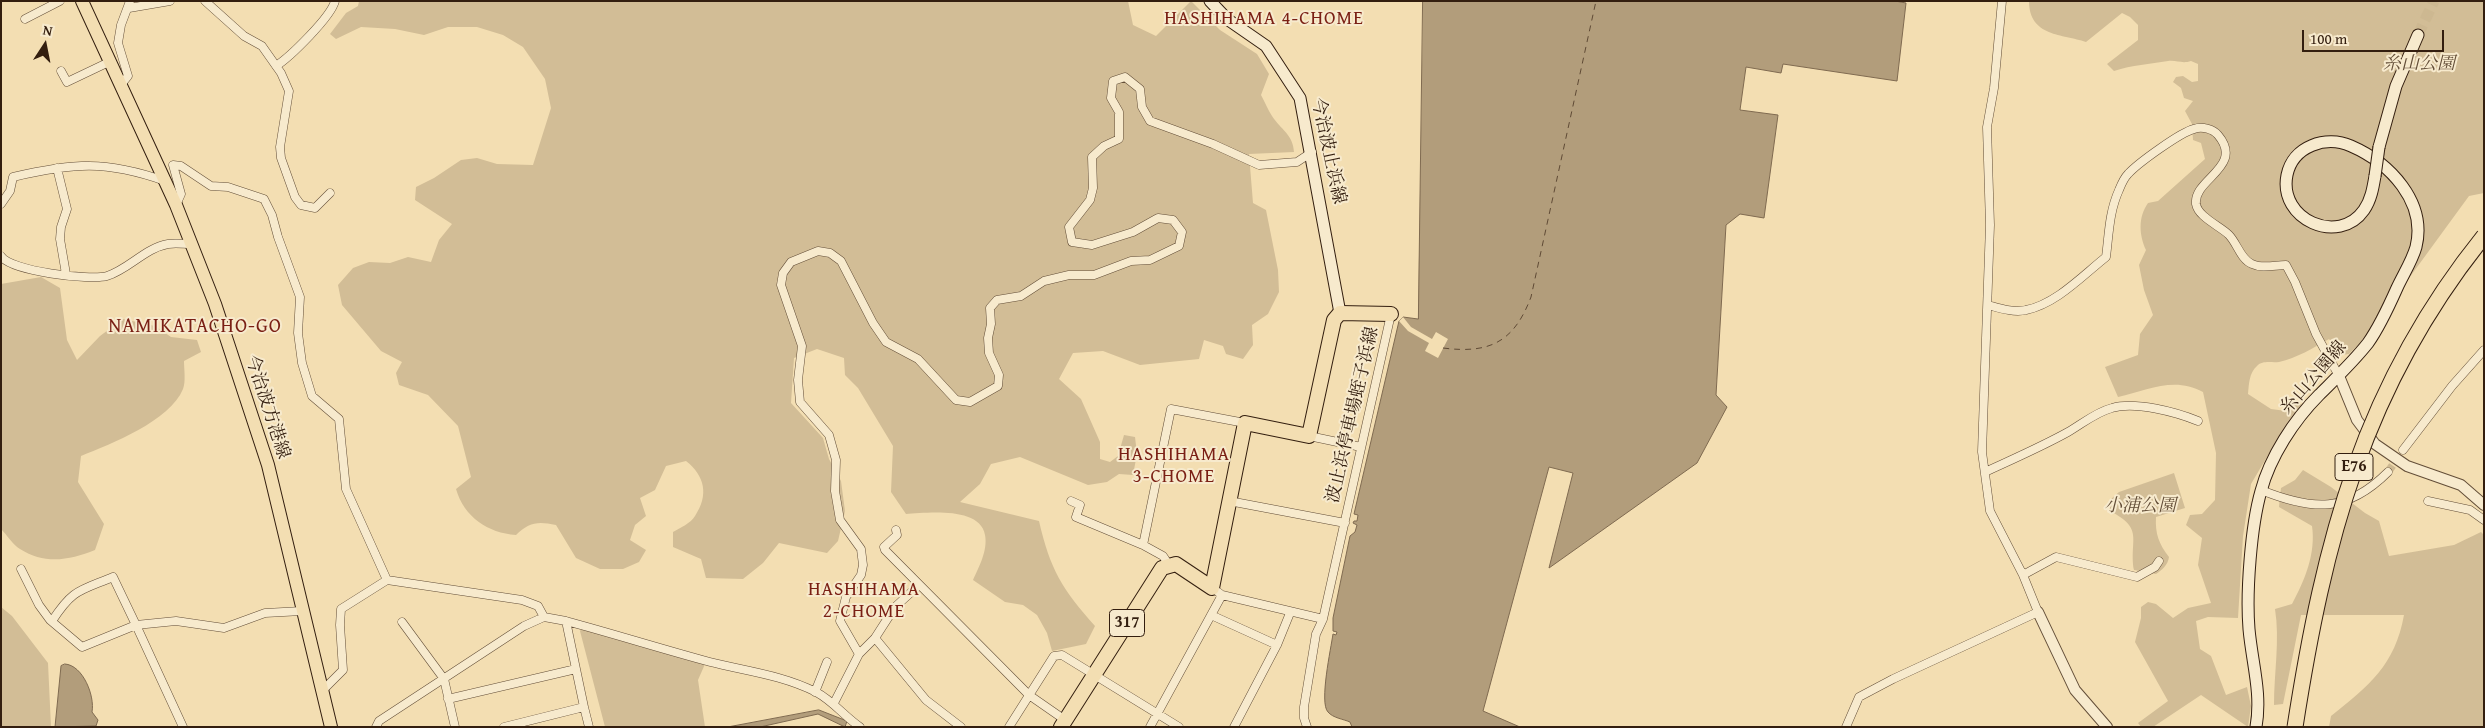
<!DOCTYPE html>
<meta charset="utf-8">
<style>
body{margin:0}
#map{position:relative;width:2485px;height:728px;overflow:hidden;background:#f3deb2;font-family:"Gentium Book Plus",serif}
canvas{display:block}
.frame{position:absolute;inset:0;border:2px solid #331e0f;pointer-events:none}
.north{position:absolute;left:20px;top:20px;width:50px;height:50px;-webkit-text-stroke:4px #f7eacd;paint-order:stroke;rotate:11deg;font-size:14px;font-weight:700;line-height:20px;text-align:center;color:#331e0f}
.north::after{content:'';display:block;margin:auto;width:18px;height:22px;background:#331e0f;clip-path:polygon(50% 0,100% 100%,50% 72%,0 100%)}
.scale{position:absolute;left:2302px;top:30px;width:142px;height:22px;box-sizing:border-box;border:2px solid #331e0f;border-top:0;padding-left:6px;font-size:15px;line-height:18px;white-space:nowrap;color:#331e0f;-webkit-text-stroke:4px #f7eacd;paint-order:stroke}
</style>
<div id="map">
<canvas width="2485" height="728"></canvas>
<div class="frame"></div>
<div class="north">N</div>
<div class="scale">100 m</div>
</div>
<script>
const ctx = document.querySelector('canvas').getContext('2d');
ctx.lineJoin = 'round';
function paint(path, color) {
  ctx.fillStyle = color;
  ctx.fill(path, 'evenodd');
}
function strokePath(path, color, width, dash) {
  ctx.strokeStyle = color;
  ctx.lineWidth = width;
  ctx.lineCap = dash ? 'butt' : 'round';
  ctx.setLineDash(dash || []);
  ctx.stroke(path);
}
function label(font, color, halo, rows, align = 'center') {
  ctx.font = font + ' "Gentium Book Plus","Noto Serif JP",serif';
  ctx.lineWidth = 4;
  ctx.setLineDash([]);
  ctx.textBaseline = 'middle';
  ctx.strokeStyle = halo;
  ctx.fillStyle = color;
  for (const [text, x, y, turn = 0] of rows) {
    ctx.save();
    ctx.translate(x, y);
    ctx.rotate((+turn || 0) * Math.PI / 180);
    ctx.textAlign = isNaN(turn) ? turn : align;
    if (halo) ctx.strokeText(text, 0, 0);
    ctx.fillText(text, 0, 0);
    ctx.restore();
  }
}
paint(new Path2D(`
 M359,1H1128L1133,25L1156,36L1191,1L1220,30L1257,54L1269,74L1261,95C1265,102 1268,110 1272,116C1281,130 1293,134 1294,152L1249,154L1253,203L1266,210L1278,270L1279,292L1268,314L1252,325L1253,345L1243,359L1226,354L1223,346L1204,340L1199,359L1140,365L1103,351L1073,353L1059,379L1081,399L1100,442V459L1110,462L1118,456L1124,435L1135,437L1137,454L1133,475L1119,474L1107,482L1088,485L1020,457L991,464L980,484L960,502L1039,521C1050,569 1062,589 1095,626L1086,644L1052,651L1047,633L1037,615L1023,605L1005,602L973,580C979,567 988,550 985,535C980,506 926,513 906,514L891,492L893,446L858,388L845,375L844,358L817,349L794,358L791,403L823,438L829,459L841,481L845,511L838,541L827,553L779,543L763,563L743,579L706,578L701,559L673,547V532C680,528 691,523 695,516C709,495 705,476 686,461L666,466L655,490L640,498L646,516L635,525L630,540L646,550L639,562L623,569H600L576,558L556,525C538,521 529,522 516,535C488,533 464,517 456,489L471,477L458,426L428,395L399,385L396,373L402,362L381,351L342,305L338,285L353,268L369,262L390,263L408,257L431,262L439,240L452,224L415,200L416,187L434,178L461,160L477,158L497,164L533,165L551,108L545,79L523,47L503,35L477,27H448L424,35L395,29L361,27L336,39L330,34L346,13L358,6Z
 M2029,1H2484V193L2469,196L2366,337L2349,354L2342,355L2329,339C2313,348 2297,358 2279,362C2271,363 2263,360 2257,366C2249,373 2249,384 2248,394L2271,409L2286,411L2296,402L2305,406L2277,440L2251,484L2243,536L2238,618L2208,617L2196,621L2200,649L2211,656L2226,695L2247,687L2251,706L2248,727L2201,695L2153,727H2141L2138,723L2168,701L2135,642L2141,618V607L2148,602L2156,604L2173,618L2188,608L2211,603L2198,565L2202,538L2186,525L2190,515L2202,514L2215,500L2216,453L2203,392C2175,376 2147,390 2118,397L2105,367L2138,355L2140,334L2153,315L2144,290L2139,265L2146,250C2139,235 2138,217 2148,203L2158,201L2205,159L2201,143L2193,140L2192,124L2185,111L2193,101L2184,98L2181,88L2173,82L2176,77L2183,76L2192,82L2198,81V64L2191,61C2182,64 2177,60 2168,61C2150,64 2132,65 2114,71L2107,64L2138,40V25L2130,17L2122,13L2086,42C2063,34 2029,37 2029,1Z
 M41,277L60,288L67,340L77,360L100,336L123,319L155,326L171,337L197,340L201,352L184,361C184,369 186,382 183,389C170,421 111,444 81,456L78,482L104,524L95,550C70,560 45,565 20,549C13,545 7,535 1,529V284Z
 M2303,470L2331,487L2365,513L2379,521L2389,556L2454,545L2481,532L2484,535V727H2329L2331,716C2369,686 2395,665 2404,615H2301L2283,704L2274,705C2274,673 2280,640 2275,609L2292,604C2305,580 2316,553 2312,526L2279,507L2281,488L2295,480Z
 M2174,473L2185,508L2156,517C2155,534 2159,544 2169,557C2168,565 2162,570 2156,574L2134,570C2129,539 2145,529 2110,511V500L2119,492Z
 M1,607L12,616L48,663L51,727H1Z
 M582,628L705,664L698,680L705,727H605L580,631Z`), '#d2bd96');
const water = new Path2D(`
 M1423,1H1895L1906,3L1897,81L1783,64L1781,73L1746,67L1740,110L1778,115L1764,218L1740,214L1726,225L1716,395L1727,407L1697,463L1549,568L1573,473L1549,467L1483,711L1520,727H1352L1350,722C1343,719 1333,718 1328,712C1319,703 1331,648 1333,634L1336,635L1337,632L1333,631V618L1350,536L1355,532L1357,525L1353,523L1354,521H1357L1358,515L1354,514L1399,321L1403,317L1418,319Z
 M65,664C83,665 95,696 92,712L98,720L96,726L55,727L61,666Z
 M819,710L847,721L845,727L818,714L760,727H728Z`);
paint(water, '#b29d7b');
strokePath(water, '#7f6a50', 1);
paint(new Path2D(`
 M1403,317L1411,327L1432,339L1436,332L1448,339L1438,358L1425,351L1429,343L1408,331L1399,321Z`), '#f3deb2');
strokePath(new Path2D(`
 M1443,348C1490,354 1514,342 1531,297L1596,1`), '#5f4a35', 1, [6, 5]);
strokePath(new Path2D(`
 M2388,472L2403,450`), '#cdb891', 8, [8, 4]);
strokePath(new Path2D(`
 M2418,35L2434,1`), '#cdb891', 11, [11, 5.5]);
const minor = new Path2D(`
 M205,1L244,36L262,46L281,73L289,91L280,147L281,158L295,197L301,205L315,208L330,193
 M129,8L170,1
 M25,19L60,1
 M276,66C290,57 331,17 335,1
 M61,71L67,82L109,62
 M120,86L128,76L118,43L121,25L130,1
 M57,168L67,209L61,227L60,239L66,274
 M1,204L10,191L13,177C74,163 105,160 165,181
 M176,205L181,194L173,165L181,166L211,186L228,187L264,199L272,215L278,237L300,297L298,333L302,363L312,396L339,419L346,489L387,580
 M1,256C10,271 90,281 107,276C129,269 145,248 168,244C175,243 184,244 191,244
 M1988,305C1999,308 2014,313 2026,310C2056,304 2082,276 2106,257C2109,234 2109,212 2119,190C2121,185 2124,178 2128,174C2138,163 2181,132 2194,129C2202,126 2213,129 2218,135C2245,167 2193,179 2196,204C2198,217 2220,226 2229,235C2237,243 2241,260 2252,264C2262,269 2275,265 2286,265L2295,282L2316,334L2339,376
 M1309,436L1361,447
 M2403,450L2452,386L2484,350
 M1985,472C2013,459 2041,447 2068,432C2082,424 2096,412 2112,408C2135,401 2176,412 2198,421
 M2261,490C2313,511 2347,513 2388,472
 M1071,501L1080,505L1076,517L1143,545
 M1229,501L1345,523
 M2428,501L2470,510L2484,520
 M896,530L897,535L884,547L885,550L1029,695L1065,720
 M1169,565L1163,556L1143,545L1171,409L1245,423
 M21,569L39,605L50,620L82,647L136,625L113,577C79,591 73,589 52,621
 M2023,575L2056,557L2137,577L2155,567L2159,561
 M1218,592L1222,595L1323,619
 M1211,615L1277,645
 M566,621L576,669
 M402,622L444,679L455,727
 M875,638L926,700L961,727
 M859,654L840,621L846,597L861,575L863,565L861,549L840,520L835,491L836,460L829,435L800,402L798,380L802,346L781,285L783,273L791,262L818,251L830,253L841,261L873,323L886,342L918,359L956,400L970,402L998,386L999,375L989,353L988,338L991,324L990,308L997,300L1021,296L1044,281L1069,275H1094L1131,261L1150,260L1179,246L1182,232L1173,220L1158,218L1133,232L1092,245L1072,242L1069,227L1090,200L1093,188L1092,157L1104,146L1119,139V112L1111,98L1113,81L1125,77L1140,89L1142,107L1150,121L1213,144L1259,165L1297,162L1312,152
 M323,690L343,670L340,625L341,609L387,580L522,600L538,606L544,617
 M815,692L827,662
 M448,699L576,669L584,707
 M834,703L859,654L875,638L895,607L918,586
 M183,727L136,625L176,621L224,628L265,613L302,611
 M376,727L379,721L524,626L544,617L566,621C614,634 662,649 710,662C746,671 782,675 816,692C833,701 844,716 860,727
 M504,727L584,707L589,727
 M1009,727L1054,656L1062,655L1179,727
 M1150,727L1222,595
 M1234,727L1277,645L1290,613
 M1307,727L1304,718V707L1316,634L1323,619L1391,314
 M1846,727L1859,697L1893,679L2038,612L2023,575L1990,511L1982,452L1990,225L1987,127L1994,88L2002,1`);
const tertiary = new Path2D(`
 M2339,376L2357,420L2375,444L2407,466L2461,485L2484,505
 M2038,612L2075,690L2107,727`);
const secondary = new Path2D(`
 M1210,1L1227,19L1266,46L1300,98L1340,313
 M2379,147L2396,86L2418,35
 M2256,727C2262,693 2252,663 2249,629C2246,592 2251,526 2261,491C2270,457 2294,420 2319,395C2336,378 2353,362 2368,343C2380,326 2389,306 2397,288C2403,275 2412,261 2416,247C2427,202 2390,163 2351,146C2326,135 2293,146 2287,175C2278,220 2339,246 2364,210C2371,200 2373,188 2375,176`);
const primary = new Path2D(`
 M82,1L176,205L215,304L268,465L331,727`);
const trunk = new Path2D(`
 M1061,727L1162,568L1176,564L1212,588L1245,423L1309,436L1334,320L1340,313L1391,314`);
strokePath(minor, '#634e38', 9);
strokePath(tertiary, '#634e38', 12);
strokePath(secondary, '#331e0f', 13);
strokePath(primary, '#331e0f', 14);
strokePath(trunk, '#331e0f', 16);
strokePath(minor, '#f7eacd', 8);
strokePath(tertiary, '#f7eacd', 10);
strokePath(secondary, '#f7eacd', 11);
strokePath(primary, '#f3deb2', 12);
strokePath(trunk, '#f3deb2', 14);
const secondaryBridge = new Path2D(`
 M2375,176L2379,147`);
const motorwayBridge = new Path2D(`
 M2295,727C2324,541 2363,386 2484,236`);
strokePath(secondaryBridge, '#331e0f', 13, []);
strokePath(motorwayBridge, '#331e0f', 17, []);
strokePath(secondaryBridge, '#f7eacd', 11);
strokePath(motorwayBridge, '#f3deb2', 15);
for (const [x, y, w] of [
 [2354,467,38],
 [1127,623,35]
]) {
  const box = new Path2D();
  box.roundRect(x - w / 2, y - 13.5, w, 27, 4);
  ctx.fillStyle = '#f7eacd';
  ctx.fill(box);
  strokePath(box, '#331e0f', 1);
}
label('bold 16px', '#331e0f', null, [
 ["E76",2354,467],
 ["317",1127,623]
]);
label('italic 18px', '#634e38', '#f7eacd', [
 ["糸山公園",2419,64],
 ["小浦公園",2140,506]
]);
label('18px', '#331e0f', '#f7eacd', [
 ["今治波止浜線",1328,151,78],
 ["糸山公園線",2314,378,-49],
 ["今治波方港線",267,407,72],
 ["波止浜停車場蛭子浜線",1353,415,-77]
]);
ctx.letterSpacing = '1px';
label('19px', '#7a1f14', '#f7eacd', [
 ["HASHIHAMA 4-CHOME",1264,19],
 ["HASHIHAMA",1174,455],
 ["3-CHOME",1174,477],
 ["HASHIHAMA",864,590],
 ["2-CHOME",864,612]
]);
ctx.letterSpacing = '0px';
ctx.letterSpacing = '1px';
label('20px', '#7a1f14', '#f7eacd', [
 ["NAMIKATACHO-GO",195,327]
]);
ctx.letterSpacing = '0px';
</script>
